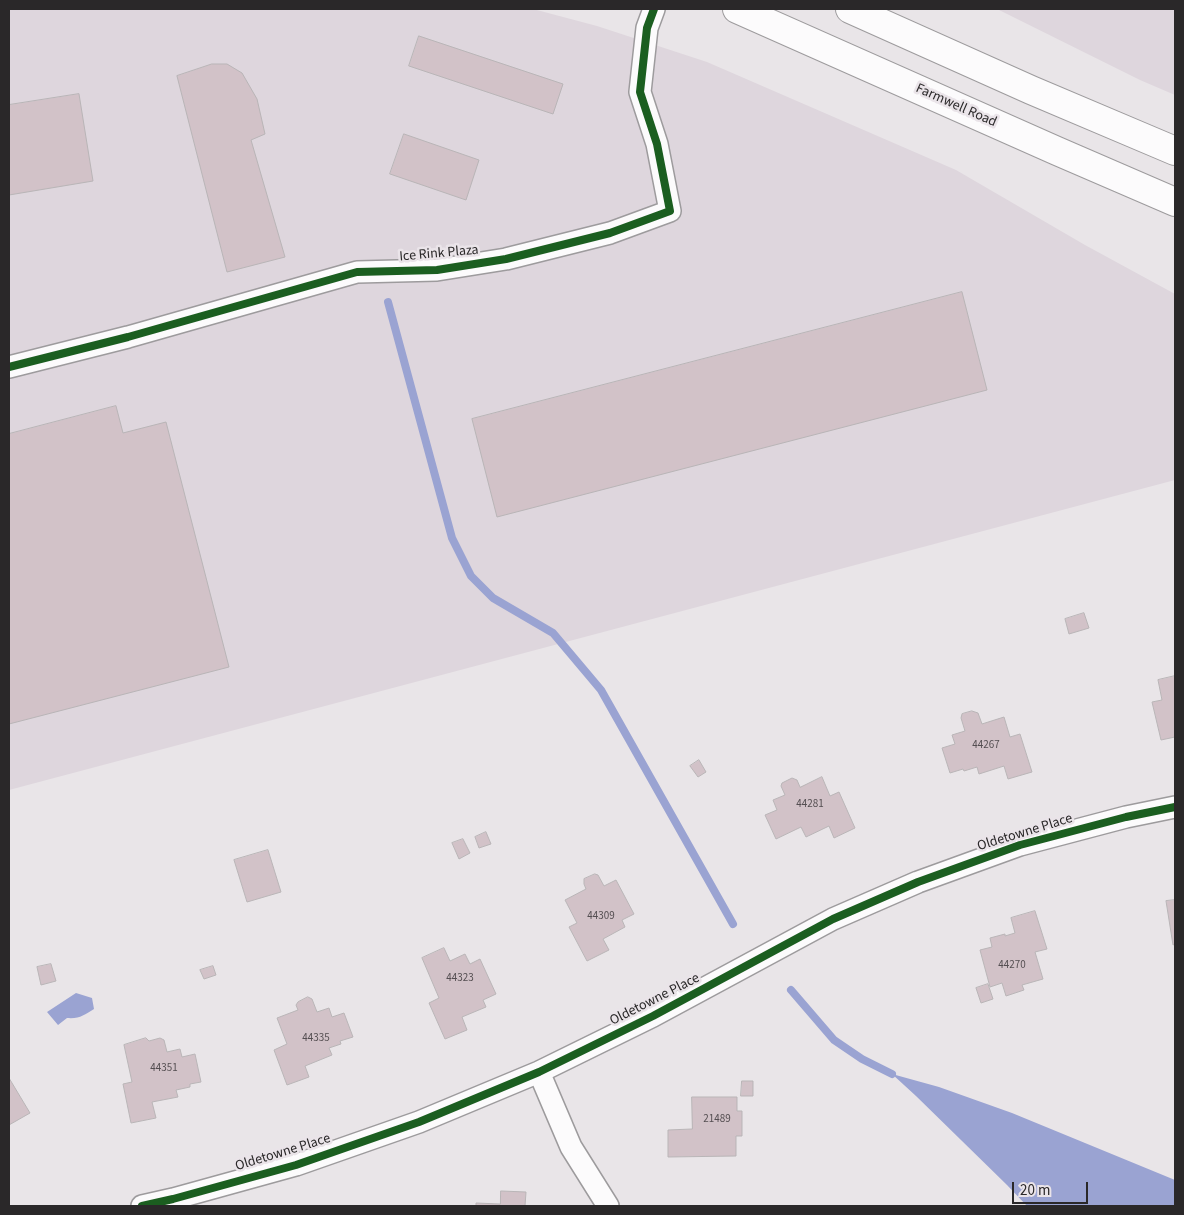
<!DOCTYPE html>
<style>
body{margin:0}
#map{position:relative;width:1184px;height:1215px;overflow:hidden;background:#e9e5e8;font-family:"Source Sans 3",sans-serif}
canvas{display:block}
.frame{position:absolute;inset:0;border:10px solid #2a2829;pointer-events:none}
.scale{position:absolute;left:1012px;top:1182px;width:76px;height:22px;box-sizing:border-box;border:2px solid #2a2829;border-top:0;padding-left:6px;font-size:15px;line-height:18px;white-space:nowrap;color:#2a2829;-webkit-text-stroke:4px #eae4e9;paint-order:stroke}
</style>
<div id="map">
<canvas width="1184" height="1215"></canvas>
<div class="frame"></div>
<div class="scale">20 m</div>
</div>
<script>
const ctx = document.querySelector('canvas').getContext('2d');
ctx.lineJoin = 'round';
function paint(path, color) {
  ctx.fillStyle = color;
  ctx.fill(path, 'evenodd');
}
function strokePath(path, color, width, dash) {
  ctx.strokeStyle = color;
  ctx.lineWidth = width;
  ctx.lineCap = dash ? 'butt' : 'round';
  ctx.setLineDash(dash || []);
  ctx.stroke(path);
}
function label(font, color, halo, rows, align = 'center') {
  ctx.font = font + ' "Source Sans 3",sans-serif';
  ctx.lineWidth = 5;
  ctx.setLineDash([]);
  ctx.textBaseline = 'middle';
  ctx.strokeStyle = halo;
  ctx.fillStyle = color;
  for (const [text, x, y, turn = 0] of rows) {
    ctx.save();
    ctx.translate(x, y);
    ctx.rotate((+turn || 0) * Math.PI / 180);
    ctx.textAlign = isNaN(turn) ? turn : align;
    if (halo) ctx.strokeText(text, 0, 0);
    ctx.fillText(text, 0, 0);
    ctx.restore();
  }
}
paint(new Path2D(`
 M9,9H533L597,26L707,62L956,170L1085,245L1175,294V480L9,790Z
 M997,9H1175V95L1140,80Z`), '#ded6dd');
paint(new Path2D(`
 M76,993L92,998L94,1009C84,1015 80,1019 67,1018L58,1025L47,1012Z
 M892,1074L939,1087L1012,1113L1175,1180V1206H1027L1007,1185L916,1096Z`), '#9aa3d2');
strokePath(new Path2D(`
 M388,302L452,538L471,576L493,598L553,633L601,690L733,924
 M791,990L834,1040L862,1059L892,1074`), '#9aa3d2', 8);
const building = new Path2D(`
 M419,36L563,84L553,114L409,66Z
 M212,64H227L242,73L257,99L265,134L251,140L285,257L227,272L177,76Z
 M79,94L93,181L9,195V105Z
 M404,134L479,160L466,200L390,174Z
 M962,292L987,390L497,517L472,419Z
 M116,406L123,433L166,422L229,667L9,724V434Z
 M1084,613L1089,628L1069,634L1065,619Z
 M1175,676V737L1161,740L1152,702L1162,700L1158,680Z
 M972,711L978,713L982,724L1004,717L1010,737L1020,734L1032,772L1008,779L1004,766L979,774L977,767L964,771L963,769L950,773L942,748L955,744L952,735L965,731L961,718L962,714Z
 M699,760L706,772L698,777L690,766Z
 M822,777L830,796L839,792L855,828L834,838L829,826L806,837L801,827L776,839L765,815L777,810L773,800L785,795L781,786L782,783L792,778L797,780L800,787Z
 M486,832L491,844L479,848L475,837Z
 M463,839L470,853L459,859L452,843Z
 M268,850L281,892L247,902L234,860Z
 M595,874L598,875L604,886L616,880L634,914L622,920L625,927L603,939L609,950L587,961L569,927L577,923L565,900L586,889L584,884V879Z
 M1175,900V944L1173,945L1166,901Z
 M1035,911L1047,949L1035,952L1043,979L1022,985L1024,990L1006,996L1002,983L990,987L980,950L992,947L990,938L1005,934V936L1015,933L1011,918Z
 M444,948L450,961L465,954L470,964L480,959L496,994L483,1000L486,1007L462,1017L467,1030L445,1039L429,1003L439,998L422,958Z
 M51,964L56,981L41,985L37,967Z
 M213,966L216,975L204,979L200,970Z
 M988,984L993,999L981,1003L976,988Z
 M308,997L312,999L317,1012L329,1008L332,1017L344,1013L353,1037L340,1041L341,1044L329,1048L332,1055L305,1066L309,1077L287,1085L274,1050L287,1044L277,1018L298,1010L296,1005L298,1002Z
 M146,1038L149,1041L160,1038L164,1040L167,1052L180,1049L182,1057L195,1054L201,1082L190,1084V1087L176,1090L178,1097L152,1102L156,1118L131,1123L123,1084L132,1082L124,1045Z
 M9,1078L30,1113L9,1125Z
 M742,1081H753V1096H741Z
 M692,1097H737V1111H742V1136H736V1156L668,1157V1130L692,1129Z
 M501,1191L526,1192L525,1206H476V1203L500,1204Z`);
paint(building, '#d2c2c8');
strokePath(building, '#b9b5b7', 1);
const street = new Path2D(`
 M9,367L128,337L357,272L437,270L506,259L610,233L670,211L657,144L640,92L647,28L654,9
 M539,1072L571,1147L608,1206
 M142,1206L173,1199L296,1165L419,1122L539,1072L653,1016L833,919L918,882L1020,845L1126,817L1175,807`);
const primary = new Path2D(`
 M737,9L1057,151L1175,202
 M850,9L1031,90L1175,151`);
strokePath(street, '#9d9b9d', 24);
strokePath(primary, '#9d9b9d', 30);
strokePath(street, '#fcfbfc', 21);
strokePath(primary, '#fcfbfc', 28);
strokePath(new Path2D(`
 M9,367L128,337L357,272L437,270L506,259L610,233L670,211L657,144L640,92L647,28L654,9
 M142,1206L173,1199L296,1165L419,1122L539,1072L653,1016L833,919L918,882L1020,845L1126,817L1175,807`), '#1b5e20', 8);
label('11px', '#544e51', null, [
 ["44267",986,746],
 ["44281",810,805],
 ["44309",601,917],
 ["44270",1012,966],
 ["44323",460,979],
 ["44335",316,1039],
 ["44351",164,1069],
 ["21489",717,1120]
]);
label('14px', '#2a2829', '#eae4e9', [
 ["Farmwell Road",956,106,24],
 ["Ice Rink Plaza",439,254,-5],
 ["Oldetowne Place",1025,833,-17],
 ["Oldetowne Place",655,1000,-27],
 ["Oldetowne Place",283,1153,-17]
]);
</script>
